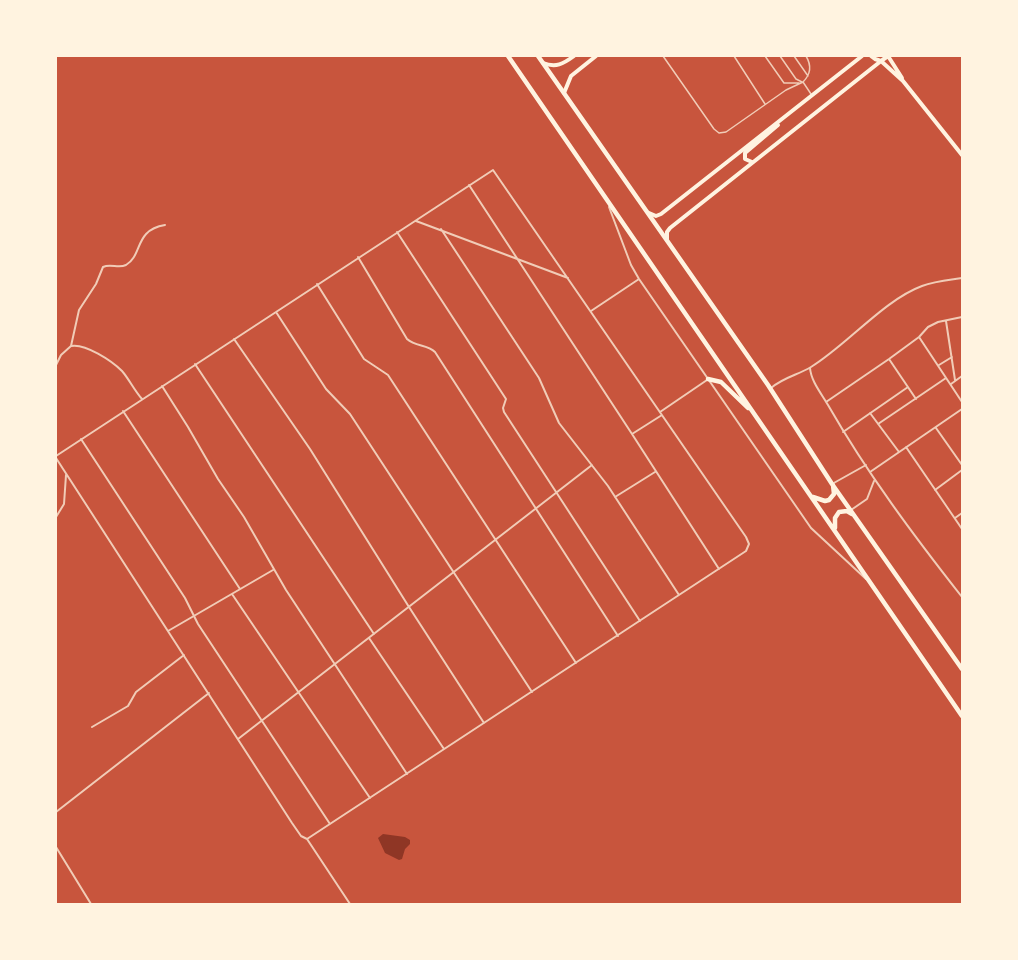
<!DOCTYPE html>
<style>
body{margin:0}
#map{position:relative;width:1018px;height:960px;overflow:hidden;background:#c8553d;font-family:Helvetica,sans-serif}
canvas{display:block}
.frame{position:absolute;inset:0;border:57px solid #fff3e0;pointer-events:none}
</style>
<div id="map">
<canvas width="1018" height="960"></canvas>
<div class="frame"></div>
</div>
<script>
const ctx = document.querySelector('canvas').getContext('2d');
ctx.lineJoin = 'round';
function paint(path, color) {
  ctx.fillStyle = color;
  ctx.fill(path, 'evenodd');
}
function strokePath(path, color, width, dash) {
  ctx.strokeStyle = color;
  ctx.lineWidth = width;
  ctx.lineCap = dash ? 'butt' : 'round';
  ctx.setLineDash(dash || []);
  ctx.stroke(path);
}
paint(new Path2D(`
 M383,834L405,837L410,840V844L405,849L402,859L399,860L385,853L378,838Z`), '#8f3625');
strokePath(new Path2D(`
 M663,56L714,129L719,133L726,132L786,90L803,82
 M734,56L765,104
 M765,56L784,83H799
 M780,56L796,79L802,82
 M794,56L808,76
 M806,56C812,66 811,74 803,82L811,94`), '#f1ccb7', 1.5);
strokePath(new Path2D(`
 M469,185L632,434L719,569
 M609,207L631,265L639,279L811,528L866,579
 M416,221L568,278
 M441,229L539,378L559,423L608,486L679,595
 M397,232L506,399L503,408L504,412L640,621
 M358,257L407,339C416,347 427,344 435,352L618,636
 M317,284L364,359L388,375L576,663
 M591,311L639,279
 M276,312L326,389L350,414L532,692
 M946,321L955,380
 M919,337L962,402
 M234,339L310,449L409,607L484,723
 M71,346L79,310L96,284L103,267C111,263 118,269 126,265C143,255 134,230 165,225
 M889,359L916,399
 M195,364L374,634
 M56,365L61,355L71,346C85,343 112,361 122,371C129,379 134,390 142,399
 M939,365L952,357
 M810,368C811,381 821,393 828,405C867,473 914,536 962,597
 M951,384L962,376
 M162,386L188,427L218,479L244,517L286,590L407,774
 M771,388C784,377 798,375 811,367C847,345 884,300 922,286C935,281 949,280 962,278
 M826,402L889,359L919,337L928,327L938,322L962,317
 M123,411L240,589
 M660,412L707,380
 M870,413L899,452
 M878,424L946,378
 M936,428L962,465
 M843,432L908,387
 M632,434L662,415
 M81,439L185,598L198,624L330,824
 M906,447L962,529
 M56,456L493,170L746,537L749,544L746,551L307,839
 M56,458L292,823L301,836L307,839L350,904
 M870,472L962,409
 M832,484L866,465
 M935,490L962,470
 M615,497L655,472
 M851,510L867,499L874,481
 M56,517L64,504L66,475
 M955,518L962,513
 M232,594L370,798
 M168,631L273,570
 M369,638L444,749
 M92,727L128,706L136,692L184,655
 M238,739L592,465
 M56,812L209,693
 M56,847L91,904`), '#f1ccb7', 2);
strokePath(new Path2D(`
 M871,56L875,59L881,61L888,56
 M888,56L902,78
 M543,63C556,68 563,64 574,56
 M564,93L571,76L596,56
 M752,162L745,159V153L778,125
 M649,213L656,216L661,214L862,56
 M667,240V232L670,228L881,61L903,81L962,155`), '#fff3e0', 4);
strokePath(new Path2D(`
 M508,56L962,716
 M538,56L768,385L832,484L962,669
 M708,379L721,382L748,408
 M813,497L825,501L829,500L834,494L833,485
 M835,528V518L839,512L847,511L852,514`), '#fff3e0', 4.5);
</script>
